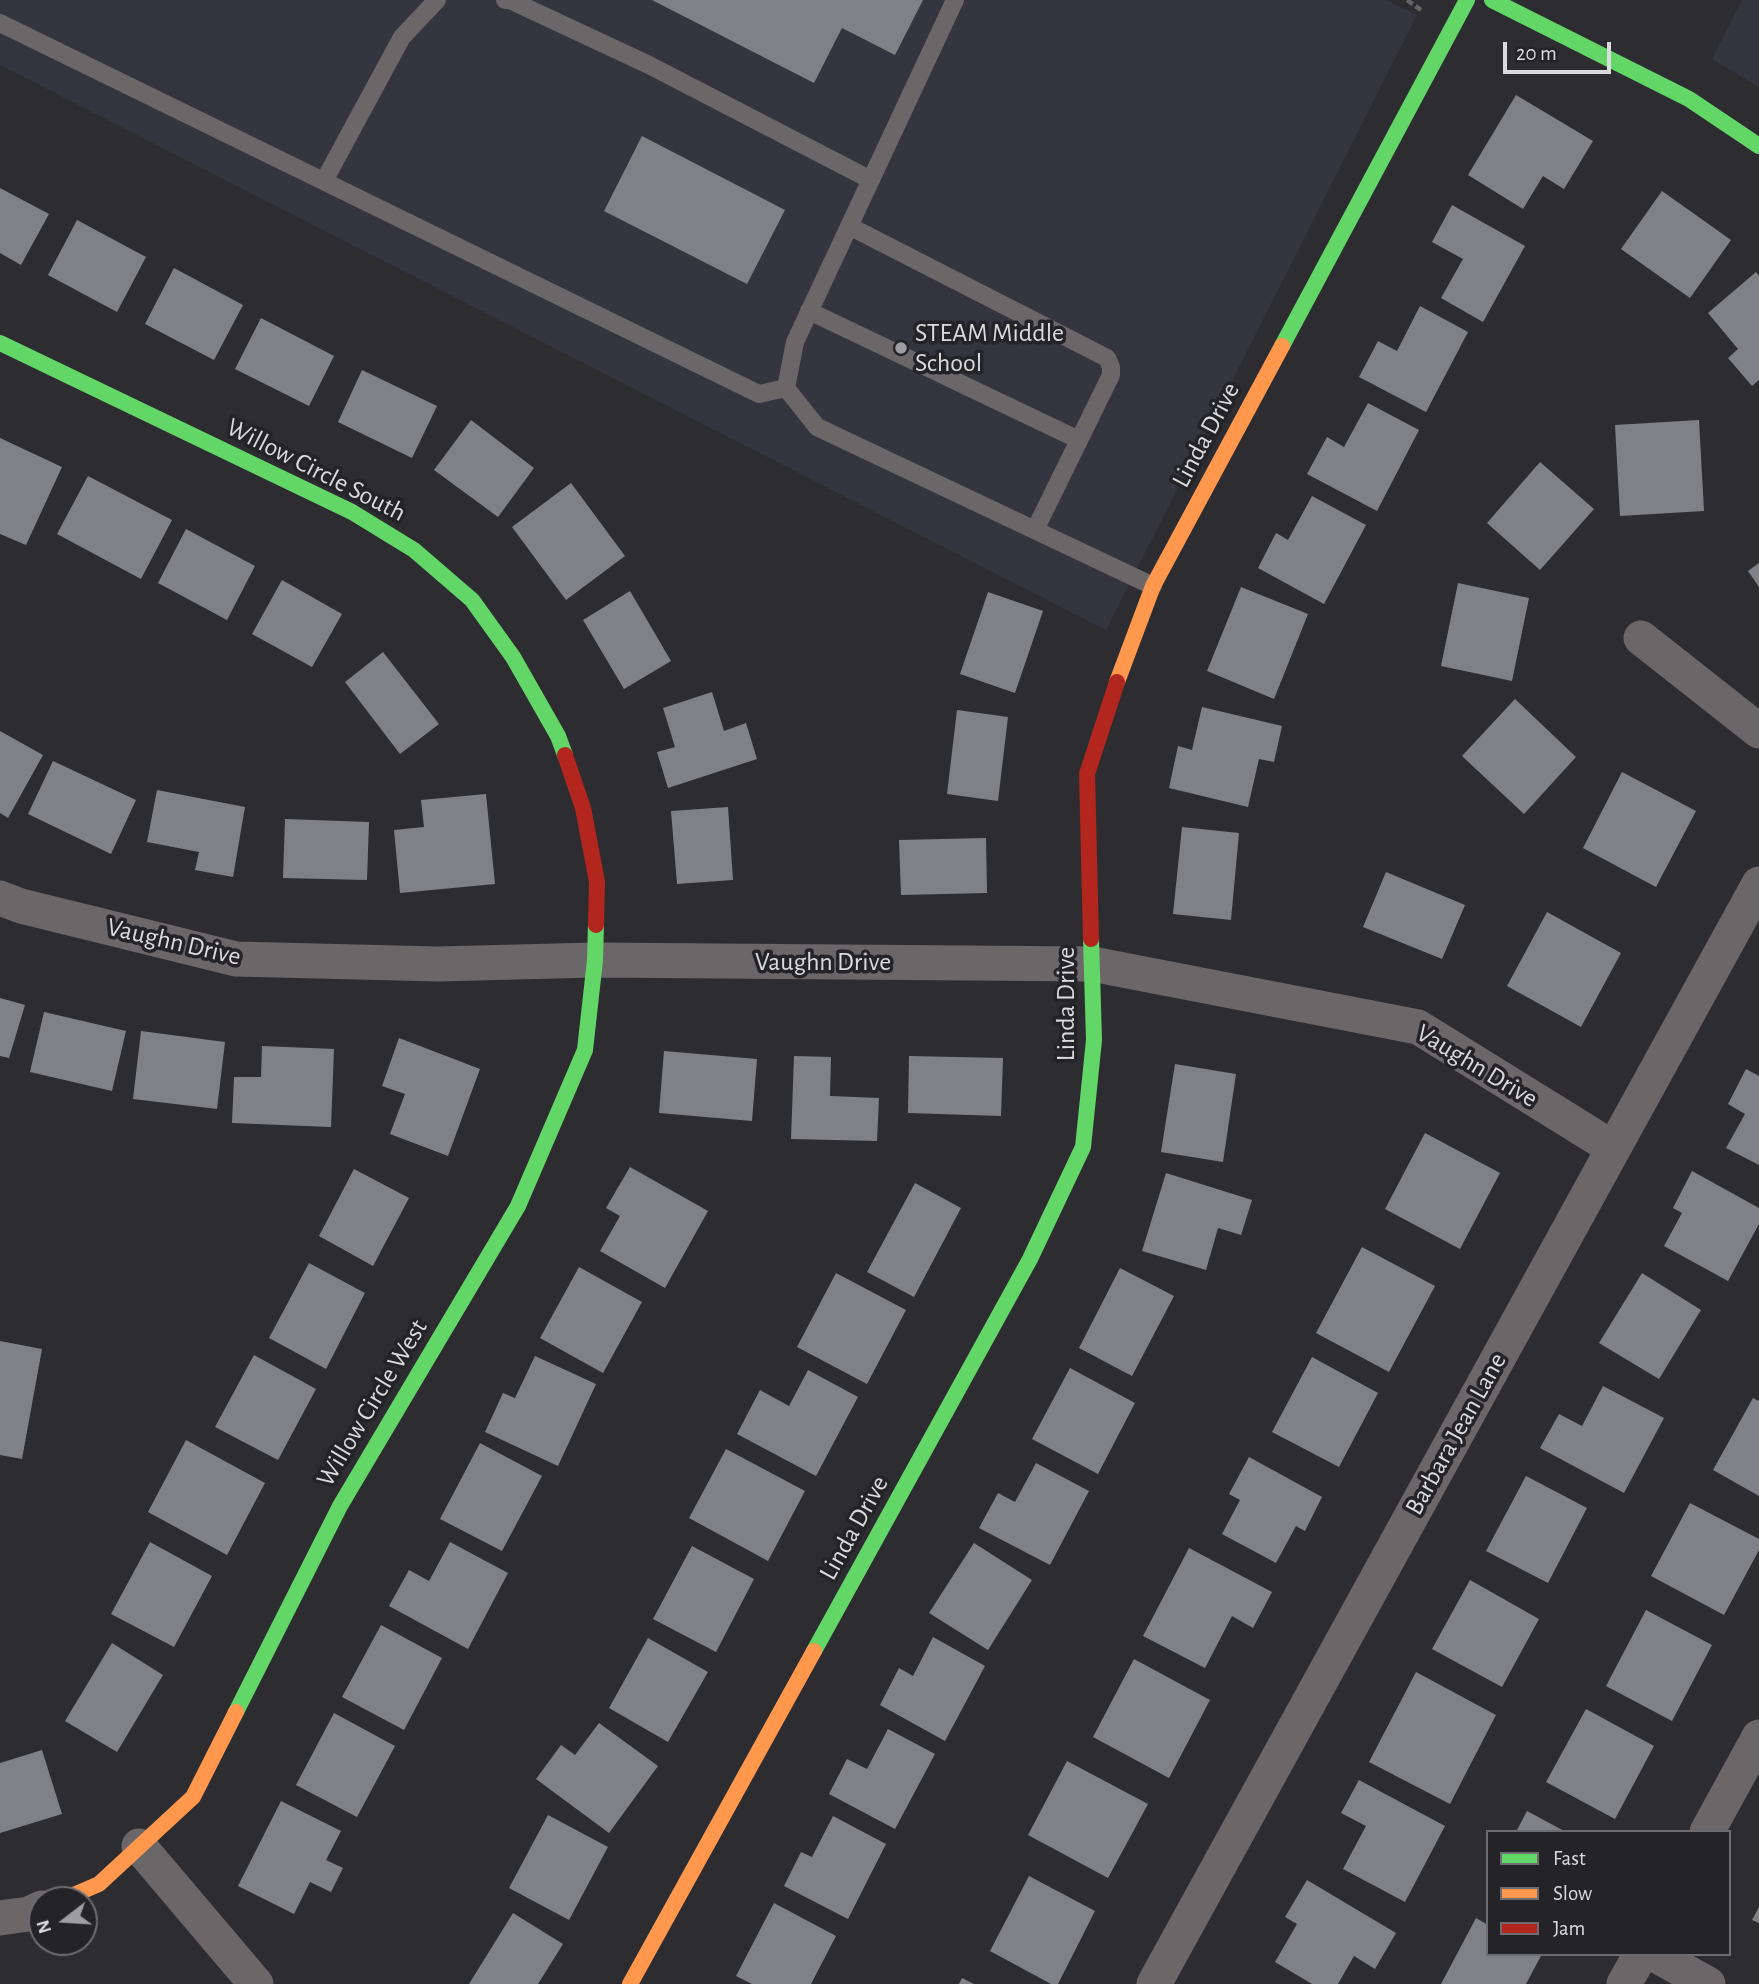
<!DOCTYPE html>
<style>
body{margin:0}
#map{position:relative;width:1759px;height:1984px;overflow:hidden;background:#2d2d31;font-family:"Alegreya Sans",sans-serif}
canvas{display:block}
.legend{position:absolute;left:1486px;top:1830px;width:245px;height:126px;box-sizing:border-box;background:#232328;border:2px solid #6d6d71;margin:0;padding:9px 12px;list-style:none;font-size:21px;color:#dbdbde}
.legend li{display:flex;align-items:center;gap:14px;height:35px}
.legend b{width:35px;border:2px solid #6d6d71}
.north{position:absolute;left:28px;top:1886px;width:70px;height:70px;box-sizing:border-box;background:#232328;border:2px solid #6d6d71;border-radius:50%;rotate:253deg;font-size:19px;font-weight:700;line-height:28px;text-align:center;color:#dbdbde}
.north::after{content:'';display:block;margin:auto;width:24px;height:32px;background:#9e9ea1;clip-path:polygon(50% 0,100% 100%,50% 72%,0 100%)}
.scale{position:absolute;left:1503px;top:42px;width:108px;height:32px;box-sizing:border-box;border:4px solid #dbdbde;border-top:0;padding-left:9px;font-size:21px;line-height:24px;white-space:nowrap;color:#dbdbde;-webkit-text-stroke:5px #232328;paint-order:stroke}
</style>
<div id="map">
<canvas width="1759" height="1984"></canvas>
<ul class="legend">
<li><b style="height:9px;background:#63d668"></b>Fast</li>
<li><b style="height:9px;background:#ff974d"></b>Slow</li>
<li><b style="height:9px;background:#b3261e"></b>Jam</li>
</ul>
<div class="north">N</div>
<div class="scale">20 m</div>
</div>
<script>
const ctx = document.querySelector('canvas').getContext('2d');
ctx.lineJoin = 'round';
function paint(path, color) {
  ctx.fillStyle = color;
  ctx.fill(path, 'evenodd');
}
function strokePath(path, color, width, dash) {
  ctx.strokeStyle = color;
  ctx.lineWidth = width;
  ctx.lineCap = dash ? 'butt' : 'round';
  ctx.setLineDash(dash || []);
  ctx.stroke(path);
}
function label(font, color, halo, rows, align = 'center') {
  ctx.font = font + ' "Alegreya Sans",sans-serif';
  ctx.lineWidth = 7;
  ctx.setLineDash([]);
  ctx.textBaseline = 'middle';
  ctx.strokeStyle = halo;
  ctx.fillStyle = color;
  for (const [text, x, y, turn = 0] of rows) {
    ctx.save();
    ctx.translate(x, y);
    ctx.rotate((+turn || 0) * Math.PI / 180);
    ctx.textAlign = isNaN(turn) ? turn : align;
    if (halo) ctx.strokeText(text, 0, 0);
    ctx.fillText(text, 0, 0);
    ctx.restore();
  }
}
paint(new Path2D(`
 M0,0H1386L1417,15L1106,630L0,65Z
 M1742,0H1759V87L1712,59Z`), '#35353f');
paint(new Path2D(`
 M652,0H923L895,55L842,28L814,83Z
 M1516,95L1593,141L1564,189L1543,176L1523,209L1468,175Z
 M642,136L785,210L747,284L604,211Z
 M0,188L49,214L21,265L0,253Z
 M1662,191L1731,240L1690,298L1621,249Z
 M1452,205L1525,246L1483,322L1441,298L1463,259L1432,242Z
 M77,220L146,257L117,312L48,275Z
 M174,268L243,305L214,360L145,324Z
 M1756,272L1759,276V380L1752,386L1728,358L1738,349L1708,313Z
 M1420,306L1468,332L1426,412L1359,377L1378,341L1397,351Z
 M261,318L334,356L309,406L235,369Z
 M362,370L437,406L412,458L338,422Z
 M1368,403L1419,430L1377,511L1307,474L1327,437L1344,447Z
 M471,420L534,468L498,517L434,470Z
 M1699,420L1704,511L1620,516L1615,425Z
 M0,438L62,467L26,545L0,534Z
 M1540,462L1594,509L1540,570L1487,523Z
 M88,476L172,520L141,579L57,534Z
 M571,483L625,556L566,600L512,527Z
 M1312,496L1366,525L1324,604L1258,568L1276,533L1288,540Z
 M186,529L255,566L227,620L158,583Z
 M1759,563V587L1748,571Z
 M282,580L342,614L312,667L252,634Z
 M1458,583L1529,598L1512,681L1441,666Z
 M1241,587L1308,614L1274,699L1207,671Z
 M630,591L671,661L624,689L583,620Z
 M988,592L1043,611L1015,693L960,674Z
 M383,652L439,724L400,754L345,682Z
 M712,692L724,731L746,723L757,759L668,788L657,752L675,747L663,708Z
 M1515,699L1576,757L1524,814L1462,756Z
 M1202,707L1282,726L1274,762L1259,759L1248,807L1169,788L1178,746L1192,750Z
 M957,710L1008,717L998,801L947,794Z
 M0,731L43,755L8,818L0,813Z
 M53,761L136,800L111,854L28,814Z
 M1622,772L1696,811L1656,887L1583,848Z
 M157,790L245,807L233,877L195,870L199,852L147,842Z
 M486,794L495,884L400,893L394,830L424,827L421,800Z
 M728,807L733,880L677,884L671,811Z
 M285,819L369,822L367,880L283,878Z
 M1182,827L1239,833L1231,920L1173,914Z
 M986,838L987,893L901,895L899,840Z
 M1386,872L1465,905L1442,959L1363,927Z
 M1547,912L1621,953L1581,1027L1507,986Z
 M0,998L25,1005L9,1058L0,1056Z
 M44,1012L126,1031L112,1091L30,1072Z
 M141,1031L225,1042L217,1109L133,1099Z
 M399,1038L480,1069L448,1156L390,1134L405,1094L382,1086Z
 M262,1046L334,1049L331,1127L232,1123L234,1077H261Z
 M664,1051L757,1059L752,1121L659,1113Z
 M794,1056L831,1057L830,1096L879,1098L877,1141L791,1139Z
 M909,1056L1003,1058L1001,1116L908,1113Z
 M1175,1064L1236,1074L1223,1162L1161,1152Z
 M1746,1069L1759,1076V1165L1726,1148L1745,1114L1728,1104Z
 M1425,1133L1500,1173L1460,1249L1385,1209Z
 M630,1167L708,1211L665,1288L600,1251L620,1216L606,1208Z
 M354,1169L409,1198L373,1266L319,1236Z
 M1692,1171L1759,1208V1224L1728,1281L1664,1246L1682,1213L1673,1208Z
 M1166,1173L1252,1200L1241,1235L1218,1228L1206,1270L1142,1251Z
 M915,1183L961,1208L914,1297L867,1272Z
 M1362,1247L1435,1286L1389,1372L1316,1333Z
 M309,1263L365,1293L326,1369L269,1338Z
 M579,1267L642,1302L603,1373L540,1338Z
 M1120,1268L1174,1296L1132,1376L1079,1348Z
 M836,1273L906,1310L867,1384L797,1347Z
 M1642,1273L1701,1310L1659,1379L1599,1343Z
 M0,1341L42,1349L22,1459L0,1455Z
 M254,1355L316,1389L278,1460L215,1427Z
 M535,1356L596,1384L558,1466L485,1432L503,1393L515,1398Z
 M1312,1357L1378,1393L1339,1467L1272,1432Z
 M1070,1368L1135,1403L1098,1474L1032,1439Z
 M808,1370L858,1397L816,1476L737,1434L760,1390L789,1406Z
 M1603,1386L1664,1418L1624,1493L1540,1448L1559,1414L1582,1426Z
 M1753,1398L1759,1401V1496L1713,1470Z
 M186,1440L265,1483L227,1555L148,1512Z
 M480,1443L542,1476L502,1551L440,1519Z
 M726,1449L805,1491L768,1561L689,1518Z
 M1249,1457L1322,1497L1305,1531L1296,1526L1276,1563L1222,1534L1240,1500L1229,1494Z
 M1036,1463L1089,1491L1050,1565L979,1528L998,1493L1015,1502Z
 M1526,1476L1587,1508L1548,1583L1486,1551Z
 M1690,1503L1759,1539V1550L1724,1615L1651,1576Z
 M150,1542L212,1576L174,1647L111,1614Z
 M450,1542L508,1573L468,1649L389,1606L409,1570L429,1581Z
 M974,1543L1032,1580L988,1650L929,1613Z
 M692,1546L754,1579L716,1652L653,1619Z
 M1189,1548L1272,1592L1253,1628L1232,1616L1205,1668L1143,1636Z
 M1470,1580L1539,1619L1502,1687L1432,1649Z
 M1646,1610L1712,1645L1672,1721L1606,1686Z
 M381,1625L442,1658L404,1730L342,1697Z
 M933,1637L985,1666L945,1741L880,1705L899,1668L913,1676Z
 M648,1638L708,1672L668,1742L609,1708Z
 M112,1643L163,1675L117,1752L65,1721Z
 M1134,1659L1210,1700L1169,1778L1093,1737Z
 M1416,1672L1496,1715L1450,1804L1369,1762Z
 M1586,1709L1654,1746L1615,1819L1546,1782Z
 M334,1713L395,1746L357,1817L296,1785Z
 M599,1723L658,1766L609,1833L536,1779L561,1745L575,1755Z
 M888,1729L935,1754L895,1829L829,1794L847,1759L867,1769Z
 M42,1750L62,1814L0,1833V1763Z
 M1067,1761L1148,1804L1108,1878L1028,1835Z
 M1359,1780L1445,1826L1405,1902L1343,1869L1366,1826L1341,1813Z
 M281,1801L341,1831L326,1860L343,1868L331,1892L310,1882L294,1914L238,1886Z
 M1527,1811L1566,1832H1516Z
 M548,1815L608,1847L569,1920L509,1888Z
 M833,1816L886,1844L848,1919L784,1886L801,1852L812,1857Z
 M1029,1876L1095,1911L1058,1984H1051L990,1951Z
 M1307,1880L1396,1933L1375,1969L1354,1956L1338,1984H1312L1275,1962L1297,1924L1285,1917Z
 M774,1903L836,1936L811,1984H752L736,1976Z
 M1759,1907V1923L1752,1920Z
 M513,1913L563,1944L538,1984H469Z
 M1476,1918L1488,1925V1954H1542L1526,1984H1441Z
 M962,1978L974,1984H959Z`), '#808087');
strokePath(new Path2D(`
 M1407,0L1421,10`), '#666466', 4.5, [7, 3.5]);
strokePath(new Path2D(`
 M505,0H510L649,65L871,180
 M955,0L795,342L786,388L817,427L1153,586
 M0,23L759,394L786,388
 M324,181L402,37L437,0
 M849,226L1107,358L1111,367V375L1035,530
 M809,311L1079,440`), '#6b6668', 18);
strokePath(new Path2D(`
 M1641,638L1759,731
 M0,898L21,906L236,959L438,964L595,960L1092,964L1418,1027L1613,1148
 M1707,1832L1759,1737
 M139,1846L256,1984
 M0,1918L29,1914L42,1908
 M1654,1954L1708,1984
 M1154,1984L1759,884
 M1624,1984L1641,1954`), '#6b6668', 35);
strokePath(new Path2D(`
 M1492,0L1689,99L1759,146
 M0,343L352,512L414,550L472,600L513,657L558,736L565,755
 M1282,346L1467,0
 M814,1651L1030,1259L1083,1147L1094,1040L1091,939
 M236,1712L340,1506L518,1206L585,1050L595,960L596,925`), '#63d668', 16);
strokePath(new Path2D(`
 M1117,682L1153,586L1282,346
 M62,1900L99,1884L193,1797L236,1712
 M630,1984L814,1651`), '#ff974d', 16);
strokePath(new Path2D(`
 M565,755L583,808L597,882L596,925
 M1091,939L1087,774L1117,682`), '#b3261e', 16);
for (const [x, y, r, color] of [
 [901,348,7,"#9e9ea1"]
]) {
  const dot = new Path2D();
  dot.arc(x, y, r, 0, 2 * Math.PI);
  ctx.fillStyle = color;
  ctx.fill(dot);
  strokePath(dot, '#232328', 2.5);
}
label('26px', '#dbdbde', '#232328', [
 ["STEAM Middle",915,333],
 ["School",915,363]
], 'left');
label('26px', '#dbdbde', '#232328', [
 ["Linda Drive",1206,435,-62],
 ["Willow Circle South",316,470,27],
 ["Vaughn Drive",174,942,13],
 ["Vaughn Drive",823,962],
 ["Linda Drive",1066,1004,-90],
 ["Vaughn Drive",1477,1066,31],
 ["Willow Circle West",372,1403,-59],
 ["Barbara Jean Lane",1456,1434,-61],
 ["Linda Drive",854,1528,-61]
]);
</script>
